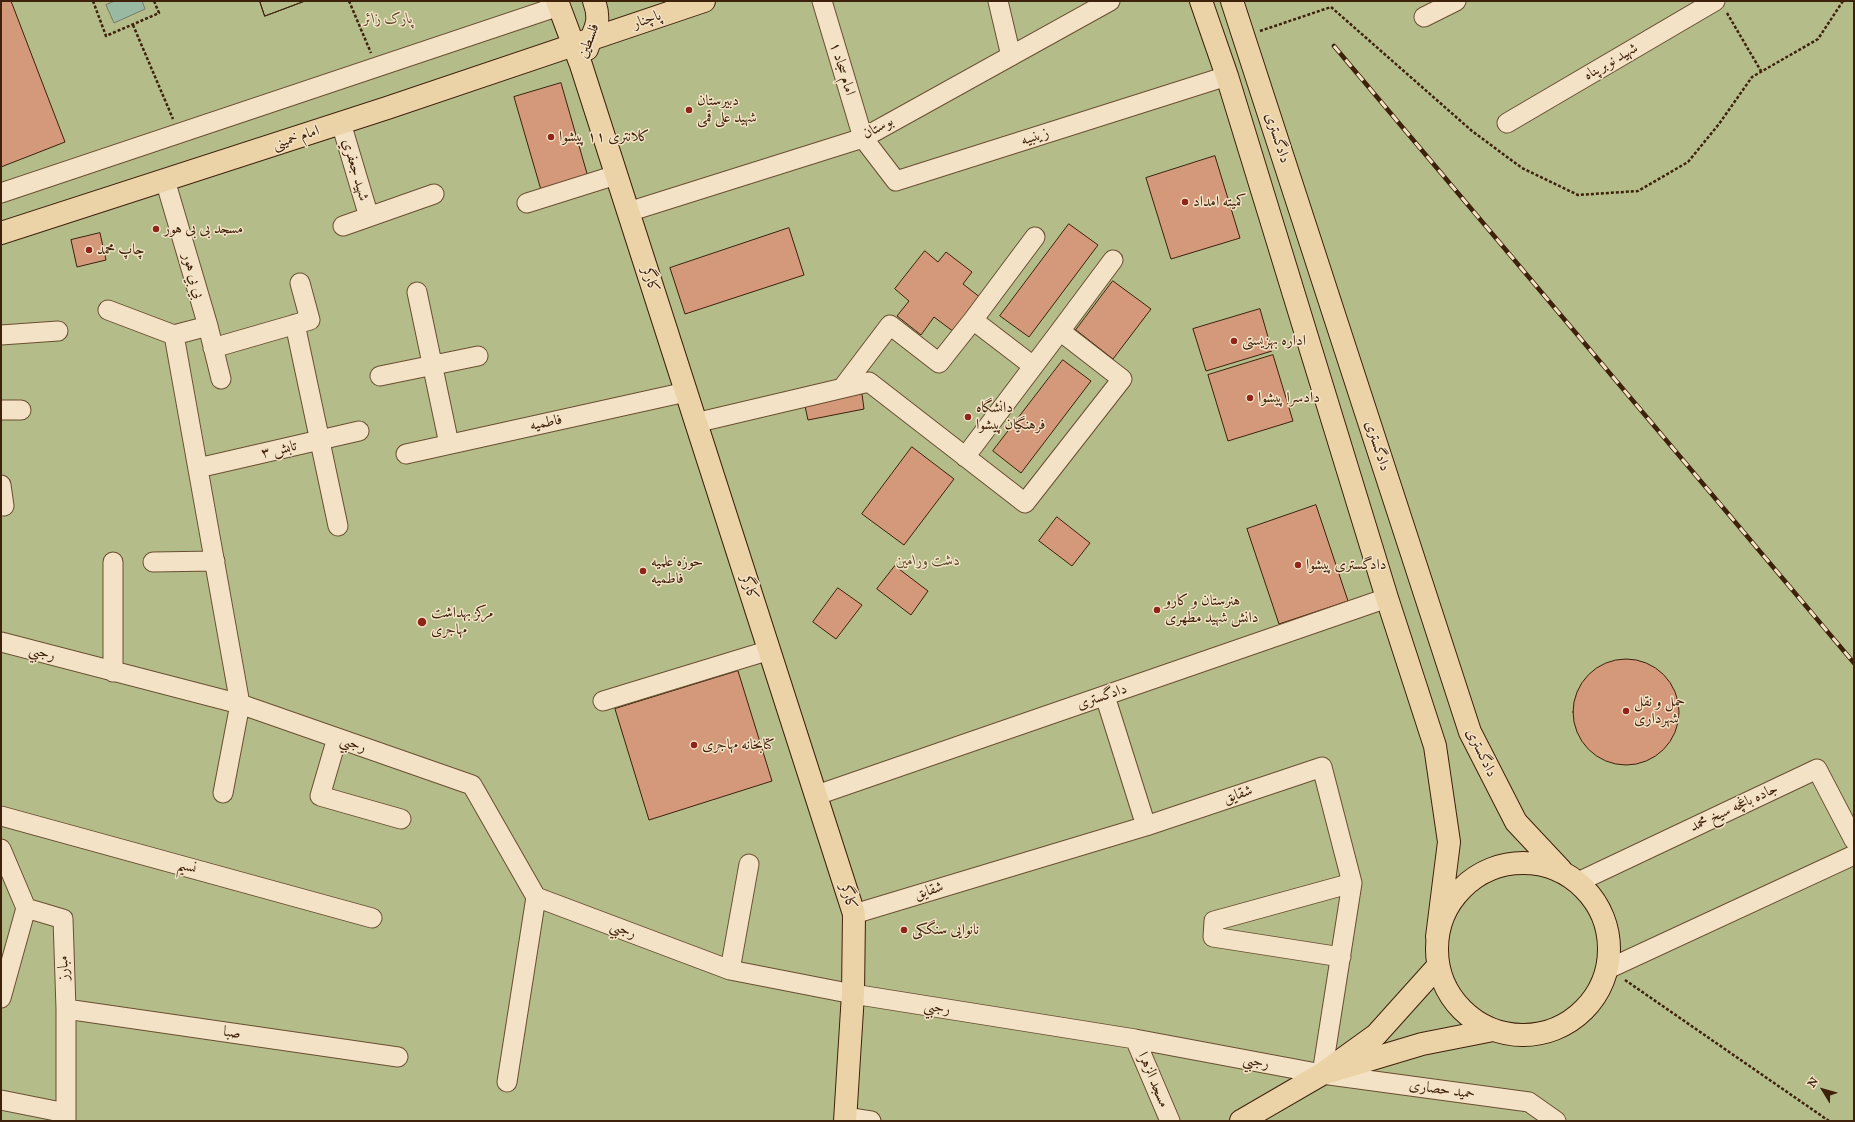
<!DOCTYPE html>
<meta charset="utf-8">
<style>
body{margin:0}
#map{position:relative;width:1855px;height:1122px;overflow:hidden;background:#ecd3a7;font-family:"IM FELL Great Primer",serif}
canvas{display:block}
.frame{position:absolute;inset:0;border:2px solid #3e210a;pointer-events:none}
.north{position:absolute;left:1803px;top:1070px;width:40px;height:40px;-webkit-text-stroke:3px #f3e2c6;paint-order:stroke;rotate:307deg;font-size:11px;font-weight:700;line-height:16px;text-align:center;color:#3e210a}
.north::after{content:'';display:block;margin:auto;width:14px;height:18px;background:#3e210a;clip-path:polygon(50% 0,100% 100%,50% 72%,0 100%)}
</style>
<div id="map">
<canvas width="1855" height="1122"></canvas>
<div class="frame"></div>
<div class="north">N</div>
</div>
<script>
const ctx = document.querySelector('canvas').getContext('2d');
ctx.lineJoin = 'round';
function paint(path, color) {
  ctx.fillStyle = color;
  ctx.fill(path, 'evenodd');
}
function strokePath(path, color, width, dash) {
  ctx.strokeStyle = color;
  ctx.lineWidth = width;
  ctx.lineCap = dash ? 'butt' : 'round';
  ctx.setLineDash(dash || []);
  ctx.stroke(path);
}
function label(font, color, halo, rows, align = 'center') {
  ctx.font = font + ' "IM FELL Great Primer",Amiri,serif';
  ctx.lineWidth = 3;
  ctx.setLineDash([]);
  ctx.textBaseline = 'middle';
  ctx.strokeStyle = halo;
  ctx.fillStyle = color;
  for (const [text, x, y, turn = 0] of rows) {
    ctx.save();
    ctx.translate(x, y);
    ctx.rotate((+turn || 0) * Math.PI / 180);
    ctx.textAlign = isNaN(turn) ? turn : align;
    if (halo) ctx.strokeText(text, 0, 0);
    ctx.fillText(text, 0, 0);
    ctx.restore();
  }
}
paint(new Path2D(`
 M1,1H1854V1121H1Z`), '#b4bd8a');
const water = new Path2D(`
 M115,1H142L145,9L114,23L106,5Z`);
paint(water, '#9ab9a2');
strokePath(water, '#757c65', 1);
const building = new Path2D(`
 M1,1H11L65,142L1,167Z
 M260,1H305L265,16Z
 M260,1H305L265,16Z
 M561,83L588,177L541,190L514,97Z
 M1215,156L1240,238L1171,259L1146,178Z
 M1069,224L1098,245L1029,337L1000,316Z
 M789,228L804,275L685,314L670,268Z
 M100,233L106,260L77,267L71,240Z
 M925,251L938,262L946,252L972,272L963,284L981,298L954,332L934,317L921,335L897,316L909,301L895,289Z
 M1113,281L1151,309L1113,359L1076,330Z
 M1260,309L1272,351L1206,371L1193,329Z
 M1273,355L1293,421L1228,441L1208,375Z
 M1063,360L1091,381L1021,473L993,451Z
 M862,394L864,409L808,420L805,406Z
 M912,447L954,479L904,545L862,514Z
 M1316,505L1348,601L1279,624L1247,529Z
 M1057,517L1090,543L1072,566L1039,541Z
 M895,566L928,591L911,615L877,589Z
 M838,588L862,605L836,639L813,622Z
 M1573 712a53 53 0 1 1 106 0a53 53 0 1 1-106 0Z
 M738,671L772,781L649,820L615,709Z`);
paint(building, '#d4997a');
strokePath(building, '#3e210a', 1);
const minor = new Path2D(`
 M822,1L863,138L896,181L1227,76
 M998,1L1011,56
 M1424,17L1456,1
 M341,123L369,217
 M1507,123L1715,1
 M165,180L208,326L221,379
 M1,193L559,6
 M527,203L616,175
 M628,212L863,138L1110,1
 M343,226L434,194
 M417,292L449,444
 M108,310L174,335
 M295,324L338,526
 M208,326L174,335L240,704L223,793
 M1,335L58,331
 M213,348L310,320L300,283
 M1033,366L973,320L1035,237
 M380,376L478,356
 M843,387L890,325L939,363L973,320
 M1,410H21
 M695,423L869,382L1025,503L1122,379L1060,331L1113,260
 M406,454L686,392
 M965,457L1060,331
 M198,468L359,431
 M1,485L4,506
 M113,562V672
 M153,562L215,561
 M1,642L240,704L472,785L536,897L730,970L853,994L1135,1039L1322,1074L1529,1102L1556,1121
 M1105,696L1146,826
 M603,701L770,650
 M337,738L320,796L401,819
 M817,795L1387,598
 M1,816L372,918
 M1,849L26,908L63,919L66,1009V1121
 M1578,882L1817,769L1854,840
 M854,914L1146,826L1322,767L1352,883L1322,1074
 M1341,957L1213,937L1214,921L1352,883
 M1608,969L1854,855
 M730,970L749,864
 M1,998L26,908
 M66,1009L398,1057
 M1135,1039L1170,1121
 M507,1082L536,897
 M1,1100L66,1113
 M845,1117L871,1121`);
const major = new Path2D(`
 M557,1L581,65L854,914L853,994L845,1121
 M1201,1L1227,76L1387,598L1435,746L1449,842L1437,937
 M1232,1L1470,732L1516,822L1561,870
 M587,49C594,29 602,23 594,1
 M1,233L387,108L704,1
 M1437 949a86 86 0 1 1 172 0a86 86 0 1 1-172 0Z
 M1438,966L1376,1035L1322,1074L1422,1044L1493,1030
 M1241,1121L1322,1074`);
strokePath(minor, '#6a4e31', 21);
strokePath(major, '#3e210a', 24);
strokePath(new Path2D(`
 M93,1L106,36L159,13L154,1
 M349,1L371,53
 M1727,13L1761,71
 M133,25L173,119
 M1260,31L1331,7L1472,131L1522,168L1578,195L1638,191L1688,162L1719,124L1752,77L1818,39L1843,1
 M1625,980L1829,1121`), '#3e210a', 2.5, [3, 2]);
strokePath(minor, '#f3e2c6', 19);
strokePath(major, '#ecd3a7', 22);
const rail = new Path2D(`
 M1334,46L1854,663`);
strokePath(rail, '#3e210a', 4.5);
strokePath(rail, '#f3e2c6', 3, [9]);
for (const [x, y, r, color] of [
 [689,110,4,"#8f2418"],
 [551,137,4,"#8f2418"],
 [1185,202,4,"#8f2418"],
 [156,229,4,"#8f2418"],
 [89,250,4,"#8f2418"],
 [1234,341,4,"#8f2418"],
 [1250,398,4,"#8f2418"],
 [968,417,4,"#8f2418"],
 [1298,565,4,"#8f2418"],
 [643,571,4,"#8f2418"],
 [1157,610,4,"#8f2418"],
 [422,622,5,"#8f2418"],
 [1626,711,4,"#8f2418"],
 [694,745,4,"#8f2418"],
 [904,930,4,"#8f2418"]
]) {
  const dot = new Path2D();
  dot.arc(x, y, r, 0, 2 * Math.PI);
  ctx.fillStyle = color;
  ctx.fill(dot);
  strokePath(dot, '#f3e2c6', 1.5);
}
label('italic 15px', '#5c482a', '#f3e2c6', [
 ["پارک زائر",388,19],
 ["دشت ورامین",928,561]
]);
label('15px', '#3e210a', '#f3e2c6', [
 ["پاچنار",647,20,-19],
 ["فلسطین",589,41,-69],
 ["شهید نوبرپناه",1611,62,-30],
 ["امام سجاد ۱",842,69,73],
 ["بوستان",878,128,-28],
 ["زينبيه",1035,137,-18],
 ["امام خمینی",296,138,-18],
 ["دادگستری",1277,138,72],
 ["شهيد جعفري",355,170,74],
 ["بي بي هور",193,276,74],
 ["کارگر",650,280,72],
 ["فاطميه",546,423,-12],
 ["دادگستری",1377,446,72],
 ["تابش ۳",279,450,-13],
 ["کارگر",749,588,72],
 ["رجبي",42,653,15],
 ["دادگستری",1102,697,-19],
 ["رجبي",353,744,19],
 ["دادگستری",1481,753,64],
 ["شقايق",1238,795,-19],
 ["جاده باغچه سیخ محمد",1734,808,-25],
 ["نسيم",187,867,15],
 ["شقايق",929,891,-17],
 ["کارگر",848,897,74],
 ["رجبي",623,930,21],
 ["مبارز",64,968,-92],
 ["رجبي",937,1008,9],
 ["صبا",232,1033,8],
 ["رجبي",1256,1062,11],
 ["مسجد الزهرا",1153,1080,67],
 ["حمید حصاری",1442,1090,8]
]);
label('15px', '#3e210a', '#f3e2c6', [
 ["دبیرستان",697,101],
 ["شهید علی قمی",697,118],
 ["کلانتری ۱۱ پیشوا",559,137],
 ["کمیته امداد",1193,202],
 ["مسجد بی بی هور",164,229],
 ["چاپ محمد",97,250],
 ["اداره بهزیستی",1242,341],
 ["دادسرا پیشوا",1258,398],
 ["دانشگاه",976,408],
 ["فرهنگیان پیشوا",976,425],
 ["حوزه علمیه",651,562],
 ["فاطمیه",651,579],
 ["دادگستری پیشوا",1306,565],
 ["هنرستان و کارو",1165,601],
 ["دانش شهید مطهری",1165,618],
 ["مرکز بهداشت",431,613],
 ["مهاجری",431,630],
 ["حمل و نقل",1634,702],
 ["شهرداری",1634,719],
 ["کتابخانه مهاجری",702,745],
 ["نانوایی سنگکی",912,930]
], 'left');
</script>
